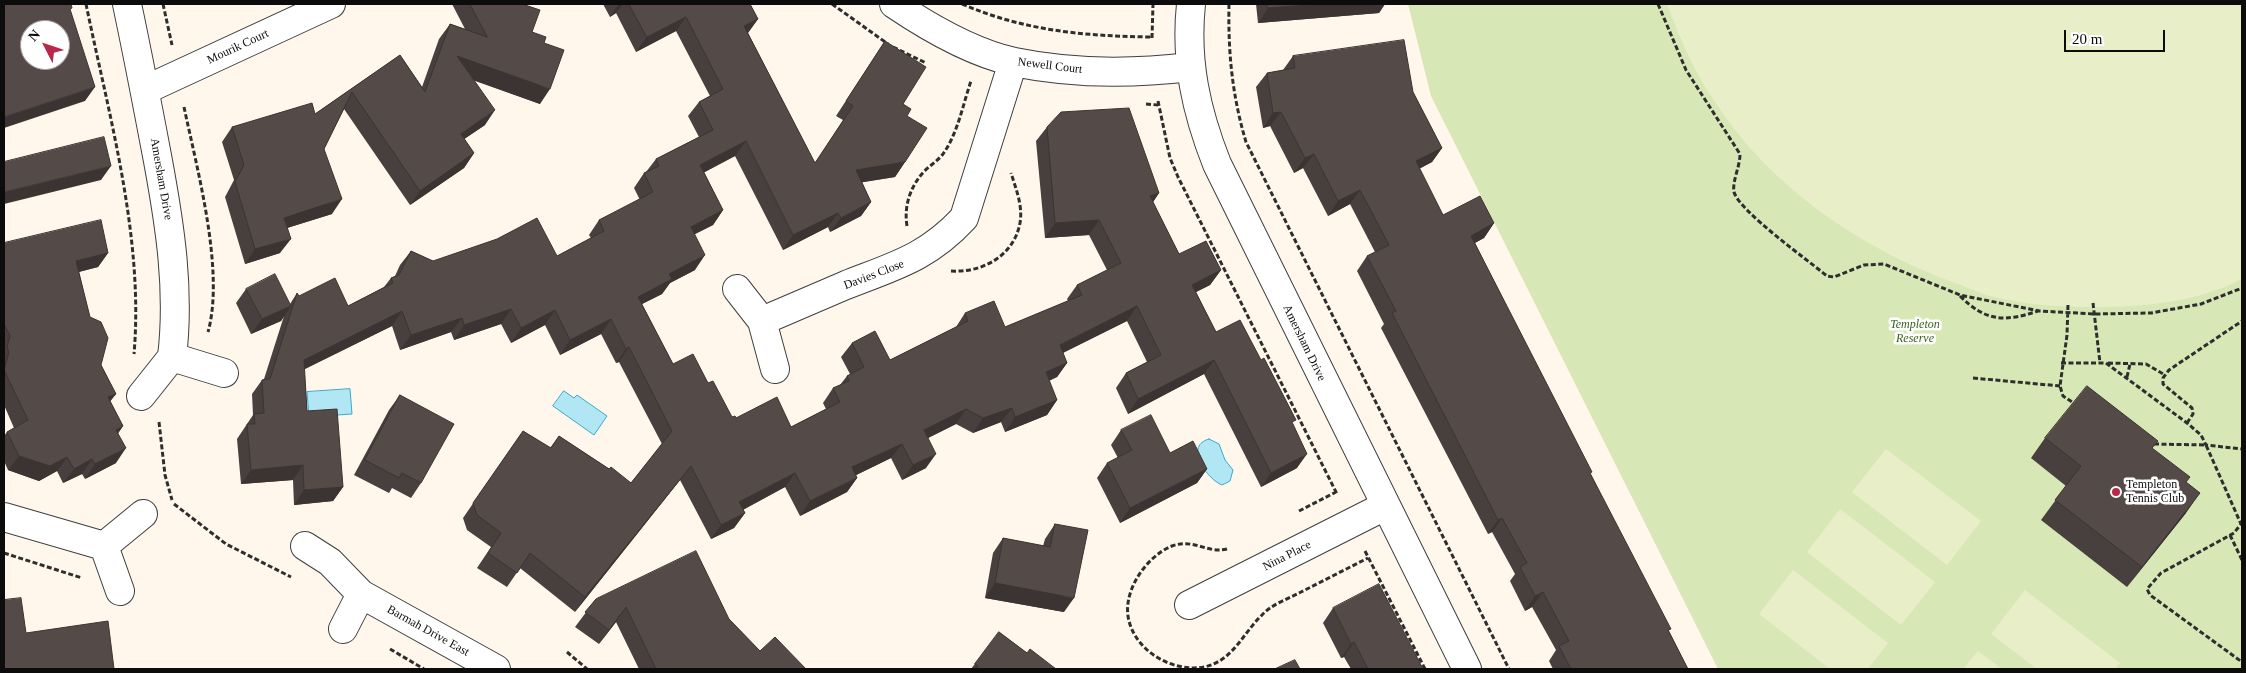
<!DOCTYPE html>
<style>
body{margin:0}
#map{position:relative;width:2246px;height:673px;overflow:hidden;background:#fff7eb;font-family:Georgia,serif}
canvas{display:block}
.frame{position:absolute;inset:0;border:5px solid #0c0c0c;pointer-events:none}
.north{position:absolute;left:20px;top:20px;width:50px;height:50px;box-sizing:border-box;background:#fff;border:1px solid #9e9e9e;border-radius:50%;rotate:311deg;font-size:14px;font-weight:700;line-height:20px;text-align:center;color:#0c0c0c}
.north::after{content:'';display:block;margin:auto;width:18px;height:22px;background:#b82848;clip-path:polygon(50% 0,100% 100%,50% 72%,0 100%)}
.scale{position:absolute;left:2064px;top:30px;width:101px;height:22px;box-sizing:border-box;border:2px solid #0c0c0c;border-top:0;padding-left:6px;font-size:15px;line-height:18px;white-space:nowrap;color:#0c0c0c;-webkit-text-stroke:4px #fff;paint-order:stroke}
</style>
<div id="map">
<canvas width="2246" height="673"></canvas>
<div class="frame"></div>
<div class="north">N</div>
<div class="scale">20 m</div>
</div>
<script>
const ctx = document.querySelector('canvas').getContext('2d');
ctx.lineJoin = 'round';
function paint(path, color) {
  ctx.fillStyle = color;
  ctx.fill(path, 'evenodd');
}
function strokePath(path, color, width, dash) {
  ctx.strokeStyle = color;
  ctx.lineWidth = width;
  ctx.lineCap = dash ? 'butt' : 'round';
  ctx.setLineDash(dash || []);
  ctx.stroke(path);
}
function label(font, color, halo, rows, align = 'center') {
  ctx.font = font + ' Georgia,serif';
  ctx.lineWidth = 5;
  ctx.setLineDash([]);
  ctx.textBaseline = 'middle';
  ctx.strokeStyle = halo;
  ctx.fillStyle = color;
  for (const [text, x, y, turn = 0] of rows) {
    ctx.save();
    ctx.translate(x, y);
    ctx.rotate((+turn || 0) * Math.PI / 180);
    ctx.textAlign = isNaN(turn) ? turn : align;
    if (halo) ctx.strokeText(text, 0, 0);
    ctx.fillText(text, 0, 0);
    ctx.restore();
  }
}
paint(new Path2D(`
 M1408,4H2242V669H1718L1431,96Z`), '#d8e7b6');
paint(new Path2D(`
 M1667,4H2242V279C2198,302 2144,307 2095,307C2060,307 2025,305 1990,296C1978,293 1967,287 1955,283C1860,248 1771,188 1715,102C1694,72 1680,38 1667,4Z
 M1886,449L1981,521L1947,565L1852,492Z
 M1840,509L1935,582L1901,625L1807,552Z
 M1793,570L1888,643L1868,669H1830L1759,614Z
 M2025,590L2120,663L2115,669H2037L1991,634Z
 M1978,651L2002,669H1963Z`), '#e8efc8');
const water = new Path2D(`
 M350,389L352,414L309,417L307,392Z
 M564,391L574,398L577,395L607,416L594,435L553,406Z
 M1209,439L1219,444L1225,460L1233,470L1230,481L1222,485C1207,479 1183,446 1209,439Z`);
paint(water, '#b1e7f4');
strokePath(water, '#3aa9ca', 1);
const street = new Path2D(`
 M127,4C138,56 148,108 158,161C170,226 180,290 172,357
 M894,4C928,27 974,53 1014,62C1072,74 1131,74 1190,67
 M1191,4C1185,61 1196,111 1217,164L1467,669
 M145,90L331,4
 M737,289L762,321L775,369
 M762,321C790,309 818,297 846,285C894,266 927,258 964,218L1013,62
 M141,396L172,357L224,373
 M4,517L104,546
 M305,546L330,562L361,594L343,629
 M120,591L104,546L143,514
 M361,594L496,669
 M1189,605L1385,506`);
strokePath(street, '#3f3f3f', 30);
strokePath(new Path2D(`
 M86,4C109,116 144,238 134,354
 M163,4L172,45
 M832,4L888,44
 M962,4C1025,31 1084,36 1151,37
 M1229,4C1228,52 1232,95 1246,142L1509,669
 M1658,4L1686,70L1740,154C1740,167 1732,181 1734,192C1739,211 1809,261 1827,276L1834,277L1864,265L1884,264L1960,295L2039,311L2095,314L2151,313L2201,304L2242,288
 M1152,38L1153,4
 M893,47L926,63
 M1158,101L1170,158L1178,177L1337,494
 M1146,104L1158,105
 M184,107C197,169 225,271 208,332
 M907,226C904,208 909,190 921,175C927,167 937,162 943,154C958,133 963,104 971,81
 M951,271C982,273 1014,256 1020,223C1023,206 1016,189 1011,173
 M1960,296C1986,322 2005,322 2038,311
 M2093,303L2100,363
 M2068,305L2067,335L2060,386L2063,396L2075,404
 M2061,363H2106L2187,423L2201,435L2206,445L2242,449
 M2108,363L2146,364L2165,375
 M2127,377L2130,364
 M1973,378L2060,386
 M159,422L165,475L172,500
 M2187,423L2193,414L2192,408L2163,384V378L2169,370L2242,321
 M2154,444L2206,445L2241,524L2234,533L2161,573L2147,589L2150,595L2242,662
 M174,504L226,544L291,577
 M1299,511L1336,492
 M2230,535L2242,560
 M1227,549C1207,554 1194,538 1172,546C1147,556 1124,589 1128,616C1133,650 1172,673 1204,667C1233,661 1243,633 1262,615C1272,604 1288,599 1301,592C1323,581 1346,569 1368,558
 M1365,551L1425,669
 M4,553L82,578
 M390,649L424,669
 M567,652L587,669`), '#2e2e2e', 3, [5, 2.5]);
strokePath(street, '#fff', 28);
paint(new Path2D(`
 M452,4H522L532,32L544,43L540,104L474,80L485,125L464,139L474,153L464,168L410,205L344,109L324,149L332,214L287,228L280,253L245,264L225,197L234,180L222,142L232,127L315,114L400,55L422,87L439,39L450,24L465,29Z
 M603,4H750L758,19L748,33L815,163L843,120L836,116L885,41L907,116L905,162L895,177L862,182L871,202L861,216L830,232L828,227L783,250L735,156L704,172L723,210L713,225L695,234V270L670,283L662,294L642,304L673,364L708,383L732,417L791,427L826,409L823,403L833,388L840,385L847,376L850,374L841,357L852,343L890,360L956,327L965,313L1005,327L1068,301L1067,299L1077,285L1107,270L1089,235L1045,238L1036,141L1047,127L1159,193L1153,202L1179,254L1221,270L1210,285L1196,292L1216,332L1293,425L1297,468L1261,487L1204,374L1128,414L1116,388L1126,373L1147,362L1127,321L1063,353L1067,363L1057,377L1049,381L1057,400L1047,415L1005,432L1001,422L973,433L956,424L928,438L926,468L902,480L891,458L856,475L857,478L847,492L800,516L785,487L743,510L745,513L734,528L711,539L680,480L575,612L520,568L507,587L477,568L491,547L467,530L463,518L523,431L550,448L559,436L631,483L662,444L619,362L616,363L601,334L560,355L545,325L511,343L501,324L454,340L451,332L400,350L392,326L304,369L307,411L343,487L333,501L294,505L293,480L241,484L237,439L253,415L252,394L262,380L264,379L284,316L281,321L251,334L236,303L246,289L290,304L297,293L299,296L348,306L384,287L391,278L395,276L400,265L411,251L433,261L557,256L591,238L589,235L599,220L640,200L634,188L644,173L646,172L656,159L699,137L688,116L699,102L710,96L676,31L636,52L616,13L610,17Z
 M1256,4H1385L1379,13L1258,23Z
 M1293,56L1413,92L1442,148L1432,162L1419,169L1443,215L1494,223L1484,238L1475,243L1688,669H1553L1549,661L1556,650L1532,607L1525,611L1510,581L1515,574L1492,532L1488,534L1381,328L1384,324L1357,271L1367,256L1375,252L1350,204L1328,216L1303,168L1294,173L1270,126L1263,128L1256,87L1267,73L1283,70Z
 M4,243L108,253L98,267L79,272L101,365L116,394L110,401L123,426L118,433L116,463L85,479L82,474L63,483L57,471L39,481L8,470L4,461V436L7,432L14,428L4,405Z
 M400,395L421,483L411,498L392,488L389,493L354,475L389,410Z
 M1121,430L1170,453L1207,469L1197,483L1120,523L1097,478L1107,463L1118,458L1111,445Z
 M2045,438L2153,449L2186,482V513L2127,587L2041,520L2066,486L2031,458Z
 M1055,524L1064,612L985,598L993,553L1003,538L1043,546L1045,539Z
 M596,599L729,619L760,651L806,669H639L616,622L599,644L575,627Z
 M1333,608L1423,669H1351L1344,657L1341,658L1323,623Z
 M999,632L1027,653L1056,669H971Z`), '#48403e');
paint(new Path2D(`
 M619,4H623L616,13L610,17Z
 M1323,4H1385L1379,13L1258,23L1268,8Z
 M686,17L676,31L636,52L647,37Z
 M758,19L747,34L744,26Z
 M457,56L550,89L540,104L447,71Z
 M95,87L85,101L4,128V117Z
 M495,110L485,125L451,148L461,134Z
 M1281,112L1270,126L1263,128L1273,113Z
 M746,141L735,156L690,180L700,165Z
 M1442,148L1432,162L1405,176L1416,161Z
 M474,153L464,168L410,205L420,191Z
 M1314,154L1303,168L1294,173L1305,158Z
 M905,162L895,177L846,185L856,170Z
 M111,166L101,180L4,204V192Z
 M1360,190L1350,204L1328,216L1338,201Z
 M1159,193L1149,208L1150,196Z
 M342,199L332,214L274,232L284,218Z
 M871,202L861,216L830,232L841,218Z
 M723,210L713,225L681,241L691,227Z
 M838,213L828,227L783,250L793,235Z
 M1099,220L1089,235L1045,238L1055,223Z
 M1494,223L1484,238L1461,250L1471,236Z
 M291,239L280,253L245,264L255,249Z
 M108,253L98,267L66,275L76,261Z
 M705,255L695,270L670,283L662,294L628,311L638,297L669,274Z
 M1221,270L1210,285L1182,299L1192,285Z
 M291,306L281,321L251,334L262,319Z
 M1137,306L1127,321L1050,359L1060,345Z
 M511,309L501,324L454,340L464,325Z
 M555,310L545,325L511,343L521,328Z
 M402,311L392,326L293,375L304,360Z
 M462,318L451,332L400,350L411,335Z
 M611,319L601,334L560,355L570,340Z
 M629,347L619,362L616,363L626,349Z
 M1214,360L1204,374L1128,414L1138,399Z
 M1067,363L1057,377L1036,386L1046,372Z
 M116,394L105,408L108,397Z
 M1057,400L1047,415L1005,432L1015,417Z
 M1012,408L1001,422L973,433L983,418Z
 M966,409L956,424L914,445L924,430Z
 M123,426L113,441L116,430Z
 M902,444L891,458L842,482L852,467Z
 M126,448L116,463L85,479L95,464Z
 M936,454L926,468L902,480L913,465Z
 M1307,454L1297,468L1261,487L1271,473Z
 M19,456L67,457L57,471L39,481L8,470Z
 M92,459L82,474L63,483L74,469Z
 M303,465L293,480L241,484L251,470Z
 M691,466L680,480L575,612L585,597Z
 M1207,469L1197,483L1120,523L1130,508Z
 M795,473L785,487L729,517L739,502Z
 M857,478L847,492L800,516L810,501Z
 M343,487L333,501L294,505L304,490Z
 M2200,493L2186,513L2127,587L2142,567Z
 M745,513L734,528L711,539L721,525Z
 M1502,518L1492,532L1488,534L1498,520Z
 M995,583L1074,598L1064,612L985,598Z
 M1543,592L1532,607L1525,611L1535,596Z
 M626,607L616,622L599,644L609,630Z
 M1354,642L1344,657L1341,658L1351,644Z`), '#3b3432');
const building = new Path2D(`
 M4,4H71L72,8L70,9L95,87L4,117ZM30,30H60V60H30Z
 M470,4H522L540,10L532,32L546,37L544,43L564,50L550,89L457,56L495,110L461,134L474,153L420,191L352,92L324,149L342,199L284,218L291,239L255,249L235,182L244,165L232,127L312,103L315,114L400,55L425,92L450,24L487,37Z
 M629,4H750L758,19L744,26L815,163L853,106L846,101L885,41L926,67L903,104L911,109L907,116L927,128L905,162L856,170L871,202L841,218L838,213L793,235L746,141L700,165L723,210L691,227L705,255L669,274L672,279L638,297L673,364L693,354L708,383L713,381L732,417L735,416L736,418L777,397L791,427L840,402L833,388L849,381L847,376L864,367L852,343L875,331L890,360L968,321L965,313L994,301L1005,327L1082,295L1077,285L1121,263L1099,220L1055,223L1047,127L1061,112L1129,108L1159,193L1150,196L1179,254L1206,241L1221,270L1192,285L1216,332L1240,320L1261,360L1264,358L1296,420L1292,422L1307,454L1271,473L1214,360L1138,399L1126,373L1161,355L1137,306L1060,345L1067,363L1046,372L1057,400L1015,417L1012,408L983,418L966,409L924,430L936,454L913,465L902,444L852,467L857,478L810,501L795,473L739,502L745,513L721,525L691,466L585,597L530,553L517,573L488,553L501,533L477,515L473,503L523,431L551,448L559,436L609,469L611,467L631,483L672,431L629,347L626,349L611,319L570,340L555,310L521,328L511,309L464,325L462,318L411,335L402,311L304,360L307,411L337,409L343,487L304,490L303,465L251,470L247,424H255L254,414L264,413L262,380L270,379L297,293L299,296L335,278L348,306L393,283L391,278L399,275L411,251L433,261L497,239L537,218L557,256L604,231L599,220L653,192L644,173L659,166L656,159L713,130L699,102L723,89L686,17L647,37Z
 M1267,4H1323L1268,8Z
 M1404,40L1413,92L1442,148L1416,161L1443,215L1480,196L1494,223L1471,236L1592,472L1590,473L1671,629L1668,630L1688,669H1571L1559,646L1569,641L1543,592L1535,596L1520,567L1527,563L1502,518L1498,520L1392,313L1396,311L1367,256L1389,245L1360,190L1338,201L1314,154L1305,158L1281,112L1273,113L1267,73L1295,68L1293,56Z
 M104,137L111,166L4,192V162Z
 M101,220L108,253L76,261L90,317L101,322L108,338L101,365L116,394L108,397L123,426L116,430L126,448L95,464L92,459L74,469L67,457L50,466L19,456L7,432L28,420L4,370L9,352L7,347L10,336L4,324V243Z
 M275,274L291,306L262,319L246,289Z
 M2087,386L2158,441L2152,448L2190,477L2186,482L2200,493L2142,567L2055,500L2081,466L2045,438Z
 M400,395L454,424L421,483L402,473L399,478L365,460Z
 M1151,415L1170,453L1193,441L1207,469L1130,508L1107,463L1132,450L1121,430Z
 M1055,524L1088,530L1074,598L995,583L1003,538L1050,547Z
 M696,551L729,619L760,651L775,637L806,669H656L626,607L609,630L585,612L596,599Z
 M1379,584L1423,669H1368L1354,642L1351,644L1333,608Z
 M21,598L26,633L108,621L114,669H4V600Z
 M999,632L1027,653L1030,649L1056,669H976L978,666L975,664Z
 M1295,660L1300,669H1275Z`);
paint(building, '#544b48');
strokePath(building, '#3b3432', 1);
for (const [x, y, r, color] of [
 [2116,492,5,"#b82848"]
]) {
  const dot = new Path2D();
  dot.arc(x, y, r, 0, 2 * Math.PI);
  ctx.fillStyle = color;
  ctx.fill(dot);
  strokePath(dot, '#fff', 2);
}
label('12px', '#0c0c0c', '#fff', [
 ["Mourik Court",238,47,-25],
 ["Newell Court",1050,66,7],
 ["Amersham Drive",161,179,80],
 ["Davies Close",874,275,-21],
 ["Amersham Drive",1304,343,64],
 ["Nina Place",1287,556,-27],
 ["Barmah Drive East",428,631,29]
]);
label('italic 12px', '#38611e', '#fff', [
 ["Templeton",1915,325],
 ["Reserve",1915,339]
]);
label('12px', '#0c0c0c', '#fff', [
 ["Templeton",2126,485],
 ["Tennis Club",2126,499]
], 'left');
</script>
